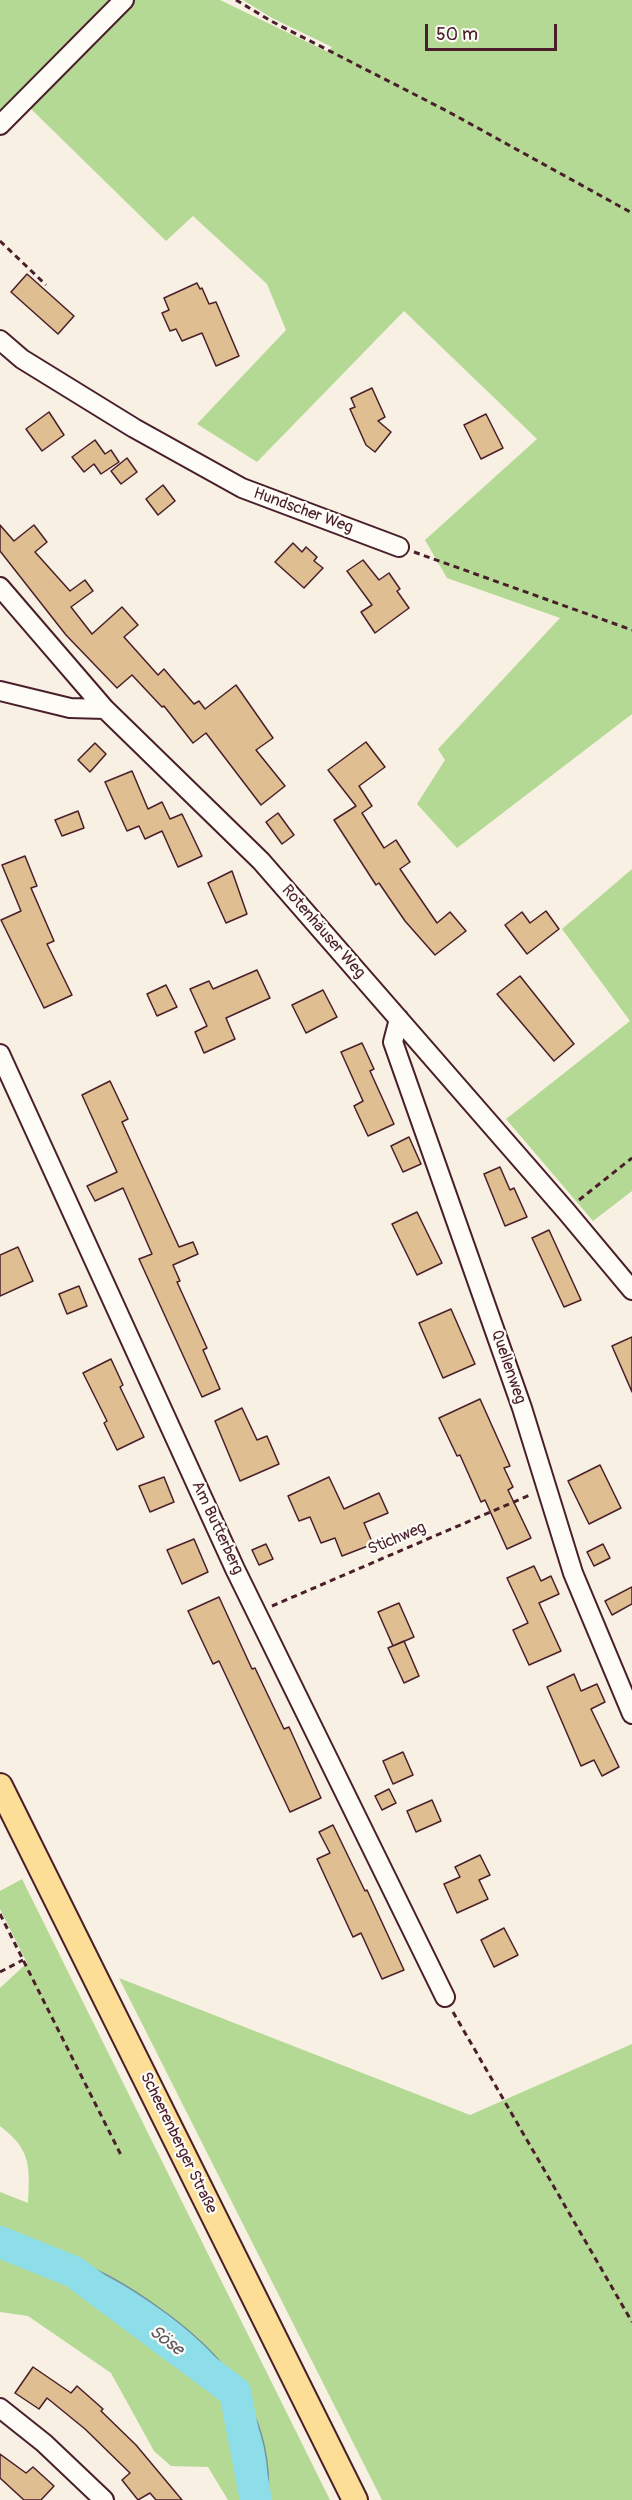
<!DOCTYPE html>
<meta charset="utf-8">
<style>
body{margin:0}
#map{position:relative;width:632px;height:2500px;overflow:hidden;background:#f7f0e3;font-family:Pangolin,sans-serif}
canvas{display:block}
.scale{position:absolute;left:425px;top:24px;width:132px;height:27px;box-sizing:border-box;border:3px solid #4a1f2b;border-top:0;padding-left:8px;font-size:18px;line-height:21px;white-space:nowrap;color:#4a1f2b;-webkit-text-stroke:4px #fdfcf7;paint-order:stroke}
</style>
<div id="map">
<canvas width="632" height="2500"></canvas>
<div class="scale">50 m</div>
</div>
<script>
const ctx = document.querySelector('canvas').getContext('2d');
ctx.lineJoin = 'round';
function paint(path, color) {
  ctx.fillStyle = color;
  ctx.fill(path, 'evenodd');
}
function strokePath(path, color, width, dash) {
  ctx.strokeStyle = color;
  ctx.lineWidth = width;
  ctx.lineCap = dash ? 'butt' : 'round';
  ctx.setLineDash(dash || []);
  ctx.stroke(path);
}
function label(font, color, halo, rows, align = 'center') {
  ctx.font = font + ' Pangolin,sans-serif';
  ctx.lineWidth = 4.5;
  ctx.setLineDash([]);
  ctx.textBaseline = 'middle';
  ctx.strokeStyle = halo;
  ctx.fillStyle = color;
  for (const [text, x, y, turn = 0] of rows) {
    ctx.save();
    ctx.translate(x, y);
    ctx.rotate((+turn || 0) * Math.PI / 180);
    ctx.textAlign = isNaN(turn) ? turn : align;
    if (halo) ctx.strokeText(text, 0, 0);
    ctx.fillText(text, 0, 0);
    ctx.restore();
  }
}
paint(new Path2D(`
 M0,0H112L70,44L0,110Z
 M135,0H220L328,52L332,47L272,18L243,0H632V714L457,848L417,804L445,760L438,749L560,618L447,578L425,540L537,439L404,311L257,462L197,424L286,330L267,284L193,216L166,241L28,106Z
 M632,869V1191L593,1221L506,1119L630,1021L562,929Z
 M22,1879L330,2500H268C271,2409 226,2355 155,2305C135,2291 115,2278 92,2268C79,2262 62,2264 47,2261C31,2258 15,2251 0,2245V2192L28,2203C30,2165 31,2150 0,2126V1988L27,1963L0,1909V1891Z
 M119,1978L470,2115L632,2044V2500H382Z
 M0,2256C15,2263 31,2270 46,2276C65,2282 85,2286 103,2294C192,2334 256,2396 252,2500H228L208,2467L171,2466L154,2451L111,2373L28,2316L0,2312Z`), '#b4d995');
const water = new Path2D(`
 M0,2245C15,2251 31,2258 47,2261C62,2264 79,2262 92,2268C115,2278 135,2291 155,2305C224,2353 274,2411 268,2500H252C256,2396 192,2334 103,2294C85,2286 65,2282 46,2276C31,2270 15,2263 0,2256Z`);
paint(water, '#8edeea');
strokePath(water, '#73929e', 1.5);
strokePath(new Path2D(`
 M0,2242L74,2272L235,2392L256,2500`), '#8edeea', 32);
const building = new Path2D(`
 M27,274L74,316L58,334L11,292Z
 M197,283L200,289L202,288L209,304L216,302L239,356L216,366L202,333L182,341L176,329L170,331L162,313L169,310L164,298Z
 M372,388L385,417L378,421L391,432L375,452L366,445L350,409L355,407L351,398Z
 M49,412L64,435L42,451L26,429Z
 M486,414L503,448L481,459L464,425Z
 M95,440L105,454L111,450L119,462L101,474L94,464L84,472L72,457Z
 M127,458L137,472L121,484L111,471Z
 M163,485L175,501L158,515L146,499Z
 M0,525L14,541L34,525L47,542L35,552L70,591L85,580L93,591L71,607L92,634L122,607L138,625L124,637L158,675L164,669L194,704L199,701L205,709L236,685L273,738L256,750L285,786L261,805L206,733L193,743L164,706L162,707L132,675L117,688L66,635L0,551Z
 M293,543L302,552L306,547L317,557L314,561L323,568L304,588L275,562Z
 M363,560L379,580L389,573L400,589L397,591L409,608L375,633L361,612L372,605L347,571Z
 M366,742L385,767L359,786L372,806L362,813L384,848L396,840L410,862L400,869L437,923L450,912L466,931L435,955L405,921L379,883L376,885L334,820L356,806L328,770Z
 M95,743L106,754L90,772L78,760Z
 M132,771L148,809L162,802L170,819L182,814L202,856L178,867L162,831L145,839L139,826L127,831L105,782Z
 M78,811L84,828L62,836L55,820Z
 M278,813L294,835L282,844L266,822Z
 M25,856L37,886L31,888L54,941L47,944L72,995L44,1008L1,920L21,911L2,865Z
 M232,871L247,914L226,923L208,883Z
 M546,911L559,929L527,954L505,925L522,912L530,923Z
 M257,970L270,998L226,1018L235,1039L204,1053L195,1032L207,1026L190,989L209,981L213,989Z
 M520,976L574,1044L554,1061L497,994Z
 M166,985L177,1007L157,1016L147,994Z
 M323,990L337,1017L306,1033L292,1005Z
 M362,1043L374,1069L370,1071L394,1124L368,1136L354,1106L363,1101L341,1052Z
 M110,1081L128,1119L122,1122L179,1247L193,1242L198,1254L173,1265L180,1281L177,1282L207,1348L203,1350L220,1389L202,1397L139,1259L152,1254L123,1188L95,1201L87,1186L117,1172L82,1095Z
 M409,1137L421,1164L403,1172L391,1146Z
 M500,1167L510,1190L514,1188L527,1217L505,1226L484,1174Z
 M417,1212L442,1263L417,1275L392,1224Z
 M549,1230L581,1300L564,1307L532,1238Z
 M18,1247L33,1281L0,1296V1255Z
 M79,1286L87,1306L67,1314L59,1294Z
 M451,1309L475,1364L443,1378L419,1323Z
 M632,1337V1392L612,1346Z
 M111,1359L123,1385L120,1387L144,1437L117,1450L104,1423L107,1421L83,1373Z
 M480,1399L510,1466L504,1468L513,1487L508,1490L531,1538L507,1549L485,1500L481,1502L460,1455L457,1456L439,1418Z
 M242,1408L257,1440L267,1436L279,1464L240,1481L215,1421Z
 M600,1465L621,1508L589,1524L568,1481Z
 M164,1477L174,1502L150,1512L139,1486Z
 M329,1477L344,1509L379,1493L388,1513L364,1523L373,1544L342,1556L335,1538L321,1543L310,1517L299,1521L288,1496Z
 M194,1539L208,1572L182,1584L167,1550Z
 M266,1544L273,1559L259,1565L252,1550Z
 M603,1544L610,1558L594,1566L587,1552Z
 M534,1566L541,1581L551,1576L559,1594L539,1603L561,1651L529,1665L513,1630L528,1623L507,1578Z
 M632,1587V1604L612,1615L605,1601Z
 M219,1597L252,1669L255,1668L284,1729L289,1727L321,1798L290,1812L219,1661L213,1664L188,1611Z
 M399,1603L414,1637L393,1646L378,1612Z
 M404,1641L419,1676L404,1683L388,1648Z
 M574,1674L581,1691L597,1684L605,1702L591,1709L619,1767L602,1776L594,1760L581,1766L547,1687Z
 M403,1752L413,1775L393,1784L383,1761Z
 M389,1789L396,1803L382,1810L375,1796Z
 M432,1800L441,1821L416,1832L407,1811Z
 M333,1825L365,1891L367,1890L404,1970L382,1979L361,1933L353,1937L317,1859L330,1853L319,1832Z
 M480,1855L490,1875L479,1880L488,1899L457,1913L444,1884L460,1877L455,1867Z
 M504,1928L518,1955L494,1967L481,1940Z
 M33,2367L71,2393L77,2386L103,2409L101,2411L136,2445L182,2500H156L150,2493L138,2500L122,2480L130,2473L85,2429L47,2398L39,2409L15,2393Z
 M0,2454L26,2473L33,2467L54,2486L41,2500H24L0,2478Z`);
paint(building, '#dfbe91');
strokePath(building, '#4a1f2b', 1.5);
const minor = new Path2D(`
 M0,125L124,0
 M0,340L22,359L134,428L242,488L399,547
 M0,587L105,709L261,861L566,1211L632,1290
 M0,691L70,708L105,709
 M399,1019L393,1042L522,1408L573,1573L632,1714
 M0,1054L235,1569L445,1997
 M0,2408L44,2443L104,2500`);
const major = new Path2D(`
 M0,1786L355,2500`);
strokePath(minor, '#4a1f2b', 22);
strokePath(major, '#4a1f2b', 28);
strokePath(new Path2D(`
 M236,0L271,21L447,111L632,213
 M0,241L46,285
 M414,552L632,630
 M579,1200L632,1158
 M272,1606L530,1495
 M0,1914L122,2157
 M0,1972L23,1960
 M453,2012L632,2322`), '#4a1f2b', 3, [6, 4.5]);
strokePath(minor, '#fdfcf7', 18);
strokePath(major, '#fcde96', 24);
label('16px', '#4a1f2b', '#fdfcf7', [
 ["Hundscher Weg",303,511,20],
 ["Rotenhäuser Weg",323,932,49],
 ["Quellenweg",508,1367,71],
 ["Am Butterberg",217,1528,65],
 ["Stichweg",397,1539,-23],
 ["Scheerenberger Straße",178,2143,64]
]);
label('italic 18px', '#5e5864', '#fdfcf7', [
 ["Söse",166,2341,37]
]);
</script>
